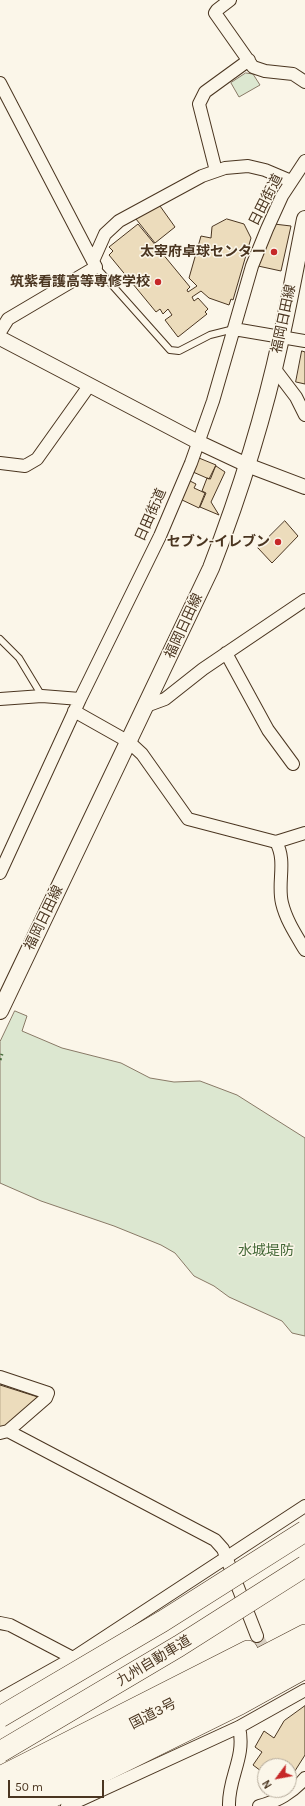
<!DOCTYPE html>
<meta charset="utf-8">
<style>
body{margin:0}
#map{position:relative;width:305px;height:1806px;overflow:hidden;background:#fbf6e9;font-family:Karla,sans-serif}
canvas{display:block}
.north{position:absolute;left:257px;top:1758px;width:40px;height:40px;box-sizing:border-box;background:#fbf6e9;border:1px solid #b4a999;border-radius:50%;rotate:238deg;font-size:11px;font-weight:700;line-height:16px;text-align:center;color:#4a3520}
.north::after{content:'';display:block;margin:auto;width:14px;height:18px;background:#c62828;clip-path:polygon(50% 0,100% 100%,50% 72%,0 100%)}
.scale{position:absolute;left:8px;top:1780px;width:96px;height:18px;box-sizing:border-box;border:2px solid #4a3520;border-top:0;padding-left:5px;font-size:12px;line-height:14px;white-space:nowrap;color:#4a3520;-webkit-text-stroke:3px #fbf6e9;paint-order:stroke}
</style>
<div id="map">
<canvas width="305" height="1806"></canvas>
<div class="north">N</div>
<div class="scale">50 m</div>
</div>
<script>
const ctx = document.querySelector('canvas').getContext('2d');
ctx.lineJoin = 'round';
function paint(path, color) {
  ctx.fillStyle = color;
  ctx.fill(path, 'evenodd');
}
function strokePath(path, color, width, dash) {
  ctx.strokeStyle = color;
  ctx.lineWidth = width;
  ctx.lineCap = dash ? 'butt' : 'round';
  ctx.setLineDash(dash || []);
  ctx.stroke(path);
}
function label(font, color, halo, rows, align = 'center') {
  ctx.font = font + ' Karla,"Noto Sans JP",sans-serif';
  ctx.lineWidth = 3;
  ctx.setLineDash([]);
  ctx.textBaseline = 'middle';
  ctx.strokeStyle = halo;
  ctx.fillStyle = color;
  for (const [text, x, y, turn = 0] of rows) {
    ctx.save();
    ctx.translate(x, y);
    ctx.rotate((+turn || 0) * Math.PI / 180);
    ctx.textAlign = isNaN(turn) ? turn : align;
    if (halo) ctx.strokeText(text, 0, 0);
    ctx.fillText(text, 0, 0);
    ctx.restore();
  }
}
const green = new Path2D(`
 M246,73L253,74L260,85L239,97L231,83Z
 M15,1011L27,1016L22,1031L62,1048L121,1063L150,1078L174,1082L200,1081L208,1084L237,1095L305,1138V1336L292,1333L282,1321L229,1297L214,1286L194,1276L175,1253L161,1245L114,1226L41,1201L0,1183V1042Z`);
paint(green, '#dce7d0');
strokePath(green, '#887966', 1);
const building = new Path2D(`
 M160,206L175,227L155,243L136,219Z
 M227,219L244,224L251,238L233,300L231,299L229,305L209,298L201,291L192,297L194,301L198,298L208,309L205,312L207,314L178,337L165,320L172,315L168,309L163,314L160,309L156,312L109,255L113,251L109,247L138,224L190,287L187,290L188,292L197,286L189,278L201,236L211,238L212,227Z
 M274,224L291,226L281,271L258,266Z
 M302,351L305,352V384L296,382Z
 M199,458L216,465L209,479L193,472Z
 M216,466L225,472L211,502L219,515L200,507L206,493L202,491L207,478L210,479Z
 M188,480L196,484L194,488L205,493L199,508L180,499Z
 M285,521L298,536L272,563L258,548Z
 M0,1385L41,1398L10,1424L0,1428Z
 M305,1706V1755L293,1774L289,1772V1766H265V1774L253,1765L262,1752L255,1747L264,1731L274,1738L284,1721Z`);
paint(building, '#ecdcbc');
strokePath(building, '#4a3520', 1);
strokePath(new Path2D(`
 M257,1636L270,1660`), '#d8cfc1', 12, [12, 6]);
const service = new Path2D(`
 M96,267L170,350L179,351L210,335L234,329
 M0,639L19,658L42,696`);
const minor = new Path2D(`
 M230,0L217,10L215,13L253,67L265,71L293,74L305,82
 M0,83L96,267L8,319L0,332
 M216,171L199,104L205,92L249,60
 M93,261L105,234L119,221L202,176L225,168L248,166L265,170L291,181
 M234,329L305,341
 M274,368L296,397L305,415
 M0,463L25,466L37,459L89,386
 M226,653L268,730L293,764
 M0,699L42,696L80,699
 M146,706L165,699L203,669L305,600
 M74,711L129,742L142,754L188,819L276,842C287,861 277,883 282,903C286,920 296,935 305,950
 M276,842L305,833
 M0,873L80,699L160,536L191,463L213,401L252,266L267,229L282,196L305,161
 M0,1377L48,1393L46,1398L8,1431
 M0,1433L8,1431L215,1540L223,1549L257,1636
 M0,1623L10,1625L73,1658
 M0,1699L73,1658L305,1506
 M67,1806L239,1727L305,1690
 M229,1806C228,1777 246,1758 239,1727
 M259,1806C276,1802 294,1792 305,1778`);
const tertiary = new Path2D(`
 M0,338L198,442L247,465L305,487`);
const secondary = new Path2D(`
 M0,1011L211,568C240,493 264,416 281,338C290,298 297,259 305,219`);
const trunk = new Path2D(`
 M0,1776L248,1650
 M0,1792L305,1634
 M6,1806L305,1652
 M36,1806L240,1705L305,1669`);
strokePath(service, '#4a3520', 8);
strokePath(minor, '#4a3520', 14);
strokePath(tertiary, '#4a3520', 16);
strokePath(secondary, '#4a3520', 18);
strokePath(trunk, '#4a3520', 20);
strokePath(service, '#fbf6e9', 6);
strokePath(minor, '#fbf6e9', 12);
strokePath(tertiary, '#fbf6e9', 14);
strokePath(secondary, '#fbf6e9', 16);
strokePath(trunk, '#fbf6e9', 19);
const motorwayBridge = new Path2D(`
 M0,1717L163,1621L305,1531
 M0,1752L179,1646L305,1566`);
strokePath(motorwayBridge, '#4a3520', 22, []);
strokePath(motorwayBridge, '#fbf6e9', 21);
strokePath(new Path2D(`
 M0,1060L2,1054`), '#436837', 3, [2, 3]);
for (const [x, y, r, color] of [
 [274,252,4,"#c62828"],
 [158,282,4,"#c62828"],
 [278,542,4,"#c62828"]
]) {
  const dot = new Path2D();
  dot.arc(x, y, r, 0, 2 * Math.PI);
  ctx.fillStyle = color;
  ctx.fill(dot);
  strokePath(dot, '#fbf6e9', 1.5);
}
label('14px', '#4a3520', '#fbf6e9', [
 ["日田街道",266,200,-63],
 ["福岡日田線",284,319,-78],
 ["日田街道",151,515,-66],
 ["福岡日田線",184,626,-65],
 ["福岡日田線",44,918,-64],
 ["九州自動車道",154,1661,-31],
 ["国道3号",153,1714,-27]
]);
label('bold 14px', '#4a3520', '#fbf6e9', [
 ["太宰府卓球センター",266,252],
 ["筑紫看護高等専修学校",150,282],
 ["セブン-イレブン",270,542]
], 'right');
label('14px', '#436837', '#fbf6e9', [
 ["水城堤防",266,1251]
]);
</script>
